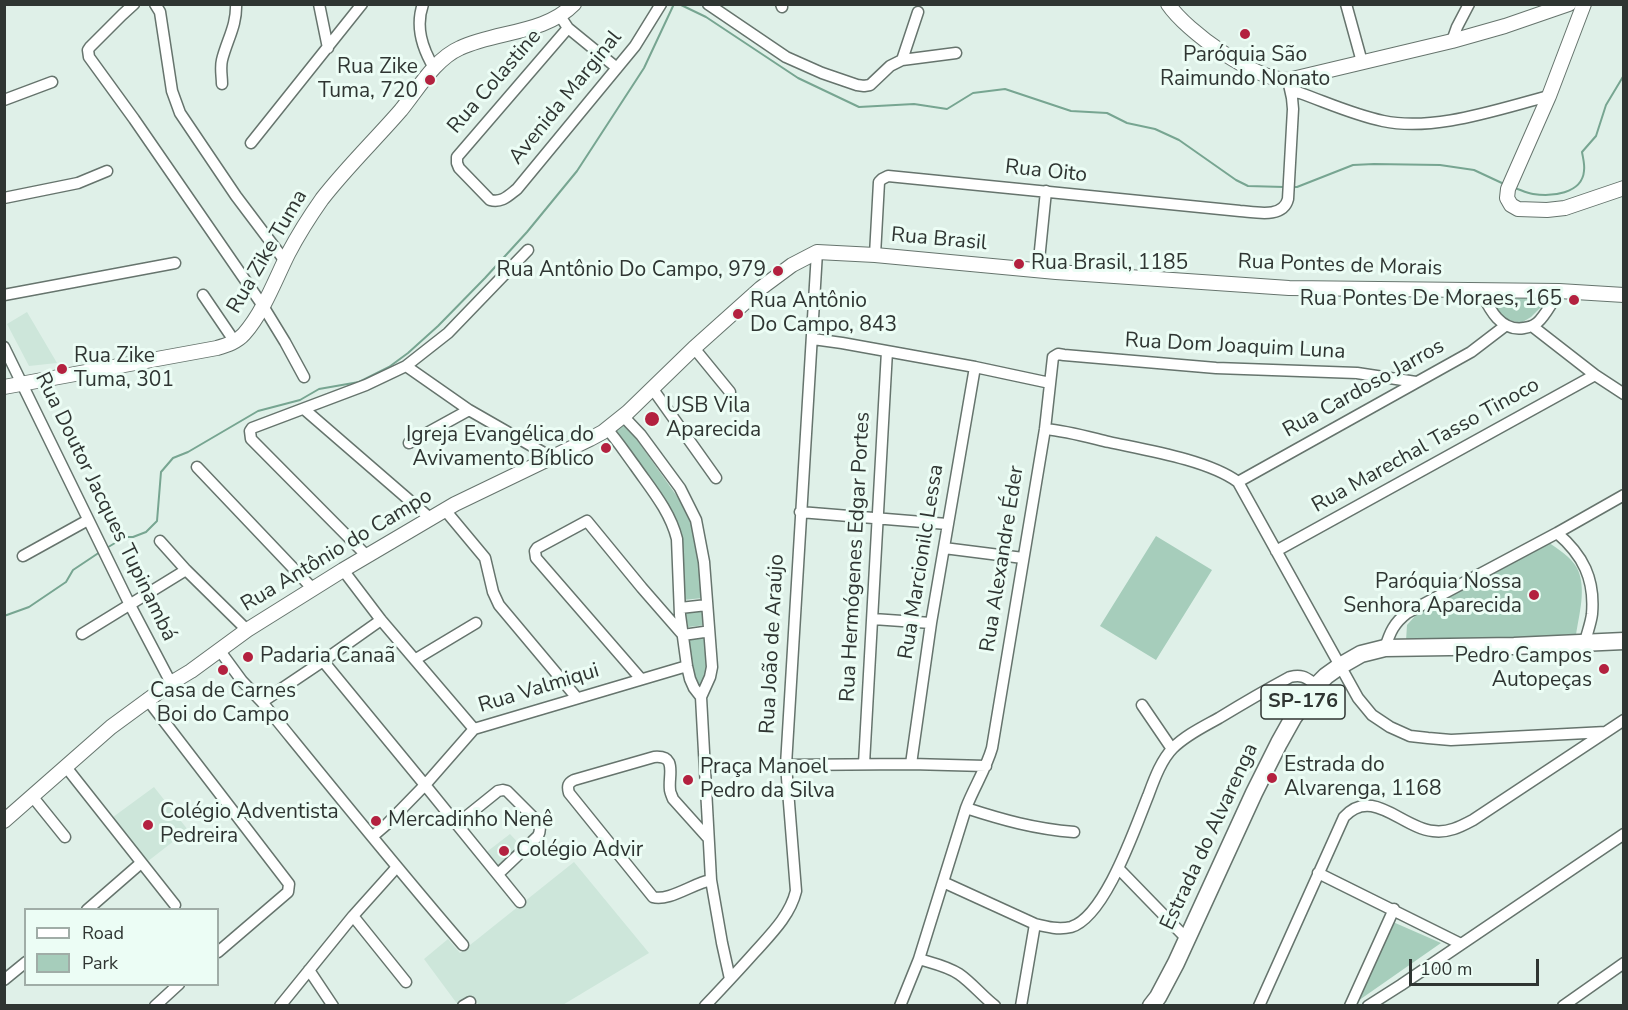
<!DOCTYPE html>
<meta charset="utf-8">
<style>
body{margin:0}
#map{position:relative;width:1628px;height:1010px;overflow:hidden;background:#dff0e8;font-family:"Nunito Sans",sans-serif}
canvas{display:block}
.frame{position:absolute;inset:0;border:6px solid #2f3532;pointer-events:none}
.legend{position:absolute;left:24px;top:908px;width:195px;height:78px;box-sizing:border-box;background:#ecfdf5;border:2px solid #a0ada7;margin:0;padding:8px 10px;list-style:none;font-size:18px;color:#2f3532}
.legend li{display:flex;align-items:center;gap:12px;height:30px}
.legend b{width:30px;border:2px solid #a0ada7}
.scale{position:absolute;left:1409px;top:959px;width:130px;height:27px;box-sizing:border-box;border:3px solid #2f3532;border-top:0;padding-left:8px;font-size:18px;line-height:21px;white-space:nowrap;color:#2f3532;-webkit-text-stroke:4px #ecfdf5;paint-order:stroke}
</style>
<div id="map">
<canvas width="1628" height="1010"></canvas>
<div class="frame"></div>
<ul class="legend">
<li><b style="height:8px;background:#fff"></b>Road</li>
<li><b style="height:16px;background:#a6cdbb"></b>Park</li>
</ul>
<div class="scale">100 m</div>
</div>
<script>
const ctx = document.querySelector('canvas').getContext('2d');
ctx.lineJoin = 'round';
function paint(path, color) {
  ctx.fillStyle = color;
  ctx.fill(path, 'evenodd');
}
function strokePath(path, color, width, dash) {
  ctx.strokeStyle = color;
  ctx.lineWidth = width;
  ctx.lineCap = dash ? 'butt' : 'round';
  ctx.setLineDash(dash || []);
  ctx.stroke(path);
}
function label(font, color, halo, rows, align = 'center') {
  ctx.font = font + ' "Nunito Sans",sans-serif';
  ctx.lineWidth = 6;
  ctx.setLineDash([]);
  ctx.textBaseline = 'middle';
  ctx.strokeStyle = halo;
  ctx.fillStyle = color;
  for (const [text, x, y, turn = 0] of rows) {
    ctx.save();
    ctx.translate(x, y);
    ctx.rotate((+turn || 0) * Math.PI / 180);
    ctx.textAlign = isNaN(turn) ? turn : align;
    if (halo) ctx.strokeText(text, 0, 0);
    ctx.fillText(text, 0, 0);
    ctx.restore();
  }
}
paint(new Path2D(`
 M27,312L57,363L29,366L7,324Z
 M154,787L188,830L143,865L109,820Z
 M510,834L523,848L498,870L484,854Z
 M574,862L649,953L561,1006L479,1005L473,998L462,1005H458L424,959L448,939L460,953Z`), '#cde6da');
paint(new Path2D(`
 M1490,297H1541V307L1531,317L1521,323C1500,318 1499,318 1490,297Z
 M623,420L686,509L697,539L703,598L683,600L677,525L612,428Z
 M1156,536L1212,570L1156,660L1100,626Z
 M1548,542C1558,549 1571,557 1577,568C1587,588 1579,614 1576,635L1406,641L1407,625L1416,615Z
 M705,608L706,625L688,627L685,610Z
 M706,637L708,668L701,689L694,682L687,639Z
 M1393,922L1441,943L1355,1003Z`), '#a6cdbb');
strokePath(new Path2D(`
 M679,4L706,17L798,78L859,107L914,104L947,109L973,93L1005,89L1071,111L1107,113L1127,123L1155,129L1179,140L1236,180L1248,186L1284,187
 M1293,187H1297L1353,165L1374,164L1440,165L1474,170L1504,184
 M1515,188C1521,190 1527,193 1533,194C1551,197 1582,194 1584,171C1585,165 1583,158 1582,152L1596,136L1606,105L1624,75
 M105,549L125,537H133L146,532L157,521L161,472L173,458L188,452L258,411L300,400L319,389L359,382L389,367L408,353L438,326L485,278L527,232L577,171L644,68L674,4
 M4,616L29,607L66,582L73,570L100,552`), '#77a591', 2);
const minor = new Path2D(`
 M134,4L122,15L90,47L88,50L89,57L134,119L263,306L285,342L304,377
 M155,4L160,12L172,91L180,113L236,196L285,261
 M319,4L328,48
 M423,4C415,27 422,48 434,68
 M708,4L786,57L822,73L857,85L864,86L870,85L890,66L902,60L956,53
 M781,4L782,7
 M1346,4L1362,62
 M560,16L568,28L457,157V163L459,168L490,200C502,203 508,196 517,189L635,46L661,4
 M568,28L617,68
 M1452,41L1457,27L1469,4
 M902,60L918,12
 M222,84C222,76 220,68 222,60C227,40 237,25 236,4
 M1291,91L1300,93C1328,103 1354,115 1383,121C1434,132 1498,109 1549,96
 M4,100L52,82
 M251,143L362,4
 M4,198L78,183L107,171
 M875,255L879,182L882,179L888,176L1240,211C1255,212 1283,219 1288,199L1293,109L1292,98L1288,80
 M1038,270L1046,191
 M1480,290C1489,308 1500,332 1524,328C1531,327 1536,325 1540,320C1548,311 1553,301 1559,291
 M4,295L175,263
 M203,295L235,342
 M1532,326L1595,375L1624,394
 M813,339L842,343L975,367L1050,383
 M4,347L130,605L171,683
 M694,348L730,392
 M406,366L469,410L551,457
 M652,388L716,478
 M304,409L431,519
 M623,416L641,435L680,488L696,520L704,562L712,667L710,677L701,697L711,880L722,943L730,979
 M607,429C617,440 626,454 635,466C651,489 670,511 677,539L680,615L687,666L690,679L694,688L701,697
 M1045,429C1067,431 1088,437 1109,442C1146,450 1208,460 1238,482L1358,698L1372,715L1390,727L1410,736L1428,738L1451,740L1606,732
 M409,443L469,410
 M197,467L313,589
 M1238,482L1471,352L1505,326
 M445,510L485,558L493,592L499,605L577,698
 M800,512L947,524
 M1557,533C1583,555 1595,579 1592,614C1591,623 1587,633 1585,642
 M160,541L186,570L247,630
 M944,548L1023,558
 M1276,551L1595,375
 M23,556L88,520
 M367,556L251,439L250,431L252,428L366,385L406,366L448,333L528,250
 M343,570L381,620L474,729
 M680,608L707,605
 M873,619L931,623
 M82,634L186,570
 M1385,648C1390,632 1394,623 1407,613L1557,533L1624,495
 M220,651L242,681L262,702C328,783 394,865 463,945
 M416,659L476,623
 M323,661L425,785L520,902
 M641,679L536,558L535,551L537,548L587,521L642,588L683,635L704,632L709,633
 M147,699L289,884L288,892L218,952
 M262,702L323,661L381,620
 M1142,705L1172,749
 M864,764L887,351
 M911,764L931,623L975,367
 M786,765L911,764L986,766
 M66,767L175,905
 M32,796L65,837
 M966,808C1003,820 1035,829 1074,832
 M457,824L498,791L503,790L507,791L537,821C540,827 541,830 538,836L498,874
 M373,836L387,824L425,785L474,729L687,666
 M708,838L673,799C672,796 670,792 670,790C668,775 678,755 654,757L574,780C568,783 567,786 569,793L653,897C668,902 694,883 711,880
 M1118,868L1186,938
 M1318,873L1461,944
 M943,882L1035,924C1047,927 1059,930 1071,927C1105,917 1135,828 1148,796C1154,780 1161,760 1173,748C1186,735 1203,727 1219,718C1242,704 1266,690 1290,677C1303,674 1306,678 1317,685
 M87,910L141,863
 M353,916L406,982
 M919,959C932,963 947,966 959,974C972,983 982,996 995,1006
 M309,970L333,1006
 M4,980L26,962
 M155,1006L179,984
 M280,1006L353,916L396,868
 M463,1006L470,1002
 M705,1006C722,988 738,971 754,953C770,935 790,916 796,891L786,765L817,252
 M900,1006L919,959L966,808C974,787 986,769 992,748L1045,429L1053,357L1058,354L1064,355L1216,368L1357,373L1416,382
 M1021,1006L1035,924
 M1259,1006L1344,817C1372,786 1402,828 1433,831C1448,833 1460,827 1473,820L1624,720
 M1350,1006L1394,909
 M1368,1006L1401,985L1624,834
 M1563,1006L1624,963`);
const tertiary = new Path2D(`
 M1168,4C1187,32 1253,79 1288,80L1452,41L1505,26L1569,4
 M1584,4L1549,96L1508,189L1507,198L1511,205L1518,209L1547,210L1565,208L1624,188
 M4,387L217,348C227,345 237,342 244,334C264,311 275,280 288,254C298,235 310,216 322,199C346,168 375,140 401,110C418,89 435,59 460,48C496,31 545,34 574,4
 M4,821L111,727L171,683L191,671L247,630L343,570L455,504L590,439L603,432L628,412L694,348L761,288L792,265L817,252L875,255L1056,272L1289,288L1559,291L1624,295`);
const primary = new Path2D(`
 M1151,1006L1158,997L1176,963L1254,793L1279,743L1293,718L1307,698L1317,685L1326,676L1340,666L1361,654L1385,648L1514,646L1624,641`);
strokePath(minor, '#66746d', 13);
strokePath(tertiary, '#66746d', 16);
strokePath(primary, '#66746d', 19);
strokePath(minor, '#fff', 10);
strokePath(tertiary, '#fff', 14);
strokePath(primary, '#fff', 16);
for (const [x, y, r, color] of [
 [1245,34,6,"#b3213f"],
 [430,80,6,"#b3213f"],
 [1019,264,6,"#b3213f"],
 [778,271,6,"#b3213f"],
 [1574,300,6,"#b3213f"],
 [738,314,6,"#b3213f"],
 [62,369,6,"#b3213f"],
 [652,419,8,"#b3213f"],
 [606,448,6,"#b3213f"],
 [1534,595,6,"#b3213f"],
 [248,657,6,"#b3213f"],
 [1604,669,6,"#b3213f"],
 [223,670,6,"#b3213f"],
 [1272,778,6,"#b3213f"],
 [688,780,6,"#b3213f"],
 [376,821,6,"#b3213f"],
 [148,825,6,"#b3213f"],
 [504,851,6,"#b3213f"]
]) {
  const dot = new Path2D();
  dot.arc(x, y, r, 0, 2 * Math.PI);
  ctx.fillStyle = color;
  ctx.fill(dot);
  strokePath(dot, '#ecfdf5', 2);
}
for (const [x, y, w] of [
 [1303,702,84]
]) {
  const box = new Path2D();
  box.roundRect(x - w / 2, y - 17, w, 34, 4.5);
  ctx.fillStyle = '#ecfdf5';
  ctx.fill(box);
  strokePath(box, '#2f3532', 1.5);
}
label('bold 20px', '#2f3532', null, [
 ["SP-176",1303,702]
]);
label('21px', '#2f3532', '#ecfdf5', [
 ["Paróquia São",1245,56,"center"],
 ["Raimundo Nonato",1245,80,"center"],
 ["Rua Zike",418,68,"right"],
 ["Tuma, 720",418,92,"right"],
 ["Rua Brasil, 1185",1031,264],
 ["Rua Antônio Do Campo, 979",766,271,"right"],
 ["Rua Pontes De Moraes, 165",1562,300,"right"],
 ["Rua Antônio",750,302],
 ["Do Campo, 843",750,326],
 ["Rua Zike",74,357],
 ["Tuma, 301",74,381],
 ["USB Vila",666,407],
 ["Aparecida",666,431],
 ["Igreja Evangélica do",594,436,"right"],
 ["Avivamento Bíblico",594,460,"right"],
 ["Paróquia Nossa",1522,583,"right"],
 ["Senhora Aparecida",1522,607,"right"],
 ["Padaria Canaã",260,657],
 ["Pedro Campos",1592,657,"right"],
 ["Autopeças",1592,681,"right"],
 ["Casa de Carnes",223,692,"center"],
 ["Boi do Campo",223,716,"center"],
 ["Estrada do",1284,766],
 ["Alvarenga, 1168",1284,790],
 ["Praça Manoel",700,768],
 ["Pedro da Silva",700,792],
 ["Colégio Adventista",160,813],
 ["Pedreira",160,837],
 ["Mercadinho Nenê",388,821],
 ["Colégio Advir",516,851]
], 'left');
label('21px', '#2f3532', '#ecfdf5', [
 ["Rua Colastine",495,82,-49],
 ["Avenida Marginal",566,98,-51],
 ["Rua Oito",1046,172,6],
 ["Rua Brasil",939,240,5],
 ["Rua Zike Tuma",268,252,-60],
 ["Rua Pontes de Morais",1340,266,2],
 ["Rua Dom Joaquim Luna",1235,347,3],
 ["Rua Cardoso Jarros",1364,389,-29],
 ["Rua Marechal Tasso Tinoco",1426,446,-29],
 ["Rua Doutor Jacques Tupinambá",105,507,64],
 ["Rua Antônio do Campo",337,551,-31],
 ["Rua Hermógenes Edgar Portes",856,557,-87],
 ["Rua Alexandre Éder",1003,559,-81],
 ["Rua Marcionilc Lessa",922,562,-81],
 ["Rua João de Araújo",773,644,-87],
 ["Rua Valmiqui",539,689,-17],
 ["Estrada do Alvarenga",1210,837,-65]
]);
</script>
